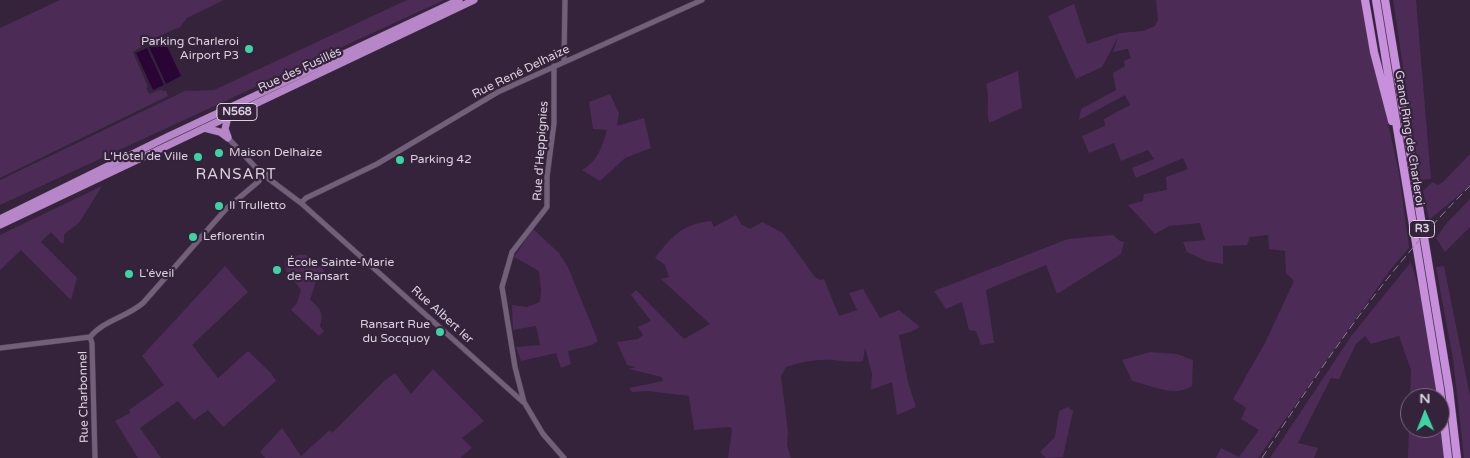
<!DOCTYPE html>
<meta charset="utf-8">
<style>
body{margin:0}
#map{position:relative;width:1470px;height:458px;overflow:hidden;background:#34233a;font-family:"Varela Round",sans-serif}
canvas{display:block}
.north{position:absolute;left:1400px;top:388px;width:50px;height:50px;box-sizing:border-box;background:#34233a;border:1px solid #77687c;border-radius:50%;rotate:359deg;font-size:14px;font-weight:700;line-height:20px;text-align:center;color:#dbd0df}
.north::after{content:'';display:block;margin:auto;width:18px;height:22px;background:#3cd4a4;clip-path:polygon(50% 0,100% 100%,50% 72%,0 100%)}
</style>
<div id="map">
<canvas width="1470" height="458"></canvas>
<div class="north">N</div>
</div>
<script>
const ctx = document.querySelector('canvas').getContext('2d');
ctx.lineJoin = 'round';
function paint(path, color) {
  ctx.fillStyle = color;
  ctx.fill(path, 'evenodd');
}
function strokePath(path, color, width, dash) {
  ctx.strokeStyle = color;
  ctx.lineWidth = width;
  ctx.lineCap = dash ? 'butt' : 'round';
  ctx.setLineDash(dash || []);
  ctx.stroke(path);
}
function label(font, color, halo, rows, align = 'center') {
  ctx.font = font + ' "Varela Round",sans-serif';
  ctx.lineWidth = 4.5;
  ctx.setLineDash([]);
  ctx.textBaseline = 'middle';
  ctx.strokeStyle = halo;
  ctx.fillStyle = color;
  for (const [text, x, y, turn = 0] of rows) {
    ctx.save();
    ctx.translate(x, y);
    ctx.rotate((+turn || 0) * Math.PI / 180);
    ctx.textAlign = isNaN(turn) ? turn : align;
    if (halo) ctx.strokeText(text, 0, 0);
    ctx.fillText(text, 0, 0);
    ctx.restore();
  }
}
paint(new Path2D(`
 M60,0H224L187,18L180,27L143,43V46L133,52L148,87L146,88L149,94L160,90L166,91L168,96L0,178V28Z
 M407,0H444L0,205V180L185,91L214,90Z
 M1156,0H1361L1399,173L1409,248L1390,270L1258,458H1216L1221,448L1239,457L1259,430L1241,419L1246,408L1233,399L1265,343L1294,281L1286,273L1285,251L1269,249L1268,235L1250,237L1247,245L1223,246V264L1206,261L1187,252L1183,242L1205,240L1200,223L1169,226L1155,234L1128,205L1143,201L1144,194L1167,190L1166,177L1188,169L1183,158L1136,178L1132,168L1154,159L1148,150L1121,161L1114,143L1089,153L1082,136L1105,126L1104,119L1130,105L1125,95L1079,120L1081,109L1116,90L1113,73L1125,66L1124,61L1131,58L1128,49L1113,52L1118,37L1102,67L1076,79L1048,16L1074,4L1087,44L1120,33L1143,31L1155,26L1158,20Z
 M1393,0H1416L1431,179L1420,180Z
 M1018,71L1022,108L989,123C986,110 990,96 986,84Z
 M610,94L619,113L617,126L644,118L651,148L625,158L600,181L582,170C598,161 602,147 607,130L593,129L589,102Z
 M1470,154V186L1429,220L1423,191L1432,182L1438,185L1443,182Z
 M102,186L79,223L64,234V242L62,244L51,232L41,242L77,278L71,300L21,250L0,270V235Z
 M1470,199V227L1445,252L1436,238L1446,224Z
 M736,215L741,224L750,229L762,222L783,233L815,277L820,280L824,279L839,316L857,310L849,293L863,289L880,318L899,310L920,327L910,332L899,335L908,382L916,407L897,415L892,382L871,390L872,374L865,347L863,361C852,363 843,361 832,360C816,359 801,362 786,367L781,376L788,432L787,446L791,458H728L732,430L730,427L694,430L689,396L648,391L632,392L629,388L663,381L662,377L629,369L635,367L627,365L617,342L638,339L643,335L638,327L651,321L631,295L636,290L684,339L710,324L661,279L669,277L665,265L655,258C672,236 682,224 711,221L714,227Z
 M533,229L559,253L568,267L598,341L592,345L568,351L571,364L561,368L556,353L521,361L516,347L540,345L536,326L513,330L512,305L527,307L540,302L541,290L539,271L514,257Z
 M1113,235L1120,241L1124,242L1121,254L1057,294L1046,265L986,290L994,343L981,345L976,331L969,330L962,302L946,309L934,291L1068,239Z
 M298,255H306L325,271L317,278L310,300C320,307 324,313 320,326L324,331L319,336L291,310L297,303L301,290L286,271L285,261Z
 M1411,262L1420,293L1438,398H1410V428H1440V408L1448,458H1408L1411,370L1399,336L1371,344L1365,336L1356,344L1339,379L1331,378L1298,443L1318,448L1314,458H1270L1352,335Z
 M225,266L248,292L192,345L218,378L248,351L271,373L276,381L223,427L208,410L194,420L178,401L140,428L161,458H138L115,421L130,413L129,410L164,385L142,356Z
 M1444,266L1470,396V458H1464L1453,359L1436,267Z
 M1150,352L1177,354L1193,360L1192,386C1174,398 1151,385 1132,381L1122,360Z
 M433,369L484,421L462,438L472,448L460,458H265L260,452L282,428L301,456L330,430L332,433L384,381L395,373L411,394Z
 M1068,407L1073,411L1063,457L1046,458L1040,452L1055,437L1059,411Z`), '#4c2c56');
paint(new Path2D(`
 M164,40L181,76L166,84L149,47Z
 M147,48L164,85L153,90L136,53Z`), '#2a0435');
const tertiary = new Path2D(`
 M564,62L565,0
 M554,66V123L547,177V207L512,252L502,287L515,367L524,402L543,434L564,458
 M228,138L259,171
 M259,171H266L269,179
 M269,179L301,203L523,402
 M301,203L306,198L377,164L498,92L702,0
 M90,337C104,320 127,317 143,303L226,209L259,181
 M90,337L92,343L95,458
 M0,348L90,337`);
const trunk = new Path2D(`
 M228,117L225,129L228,137
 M204,128L220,132L228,138
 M0,219L167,137L459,0
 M0,225L474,0`);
const motorway = new Path2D(`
 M1365,0L1374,52L1392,121
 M1376,0L1440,389L1448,458
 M1385,0L1449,389L1457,458`);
strokePath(tertiary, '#4d3e52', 6);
strokePath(trunk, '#4d3e52', 8);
strokePath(motorway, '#4d3e52', 9);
strokePath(tertiary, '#725f79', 5);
strokePath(trunk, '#b786c9', 7);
strokePath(motorway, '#c88fdd', 8);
strokePath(new Path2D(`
 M1262,458C1325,361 1388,267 1470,186`), '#8d7f91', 1, [8, 4]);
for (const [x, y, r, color] of [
 [249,49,5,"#3cd4a4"],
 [219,153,5,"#3cd4a4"],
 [198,157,5,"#3cd4a4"],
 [400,160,5,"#3cd4a4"],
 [219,206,5,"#3cd4a4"],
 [193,237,5,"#3cd4a4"],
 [277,270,5,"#3cd4a4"],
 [129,274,5,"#3cd4a4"],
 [440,332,5,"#3cd4a4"]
]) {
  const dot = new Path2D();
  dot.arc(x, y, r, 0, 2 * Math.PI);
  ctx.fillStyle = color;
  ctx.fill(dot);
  strokePath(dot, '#34233a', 2);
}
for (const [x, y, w] of [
 [237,112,40],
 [1422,229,25]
]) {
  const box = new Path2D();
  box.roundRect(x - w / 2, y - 8.5, w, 17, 4);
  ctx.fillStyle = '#34233a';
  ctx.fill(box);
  strokePath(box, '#dbd0df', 1);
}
label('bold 11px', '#dbd0df', null, [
 ["N568",237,112],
 ["R3",1422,229]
]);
label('12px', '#dbd0df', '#34233a', [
 ["Parking Charleroi",239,42,"right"],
 ["Airport P3",239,56,"right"],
 ["Maison Delhaize",229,153],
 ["L'Hôtel de Ville",188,157,"right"],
 ["Parking 42",410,160],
 ["Il Trulletto",229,206],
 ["Leflorentin",203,237],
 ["École Sainte-Marie",287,263],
 ["de Ransart",287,277],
 ["L'éveil",139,274],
 ["Ransart Rue",430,325,"right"],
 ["du Socquoy",430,339,"right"]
], 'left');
label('12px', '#dbd0df', '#34233a', [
 ["Rue des Fusillés",300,70,-25],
 ["Rue René Delhaize",521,72,-26],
 ["Grand Ring de Charleroi",1409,138,81],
 ["Rue d'Heppignies",541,151,-86],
 ["Rue Albert Ier",442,315,42],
 ["Rue Charbonnel",84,397,-91]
]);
ctx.letterSpacing = '1px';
label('15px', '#dbd0df', '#34233a', [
 ["RANSART",236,175]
]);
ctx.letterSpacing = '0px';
</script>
